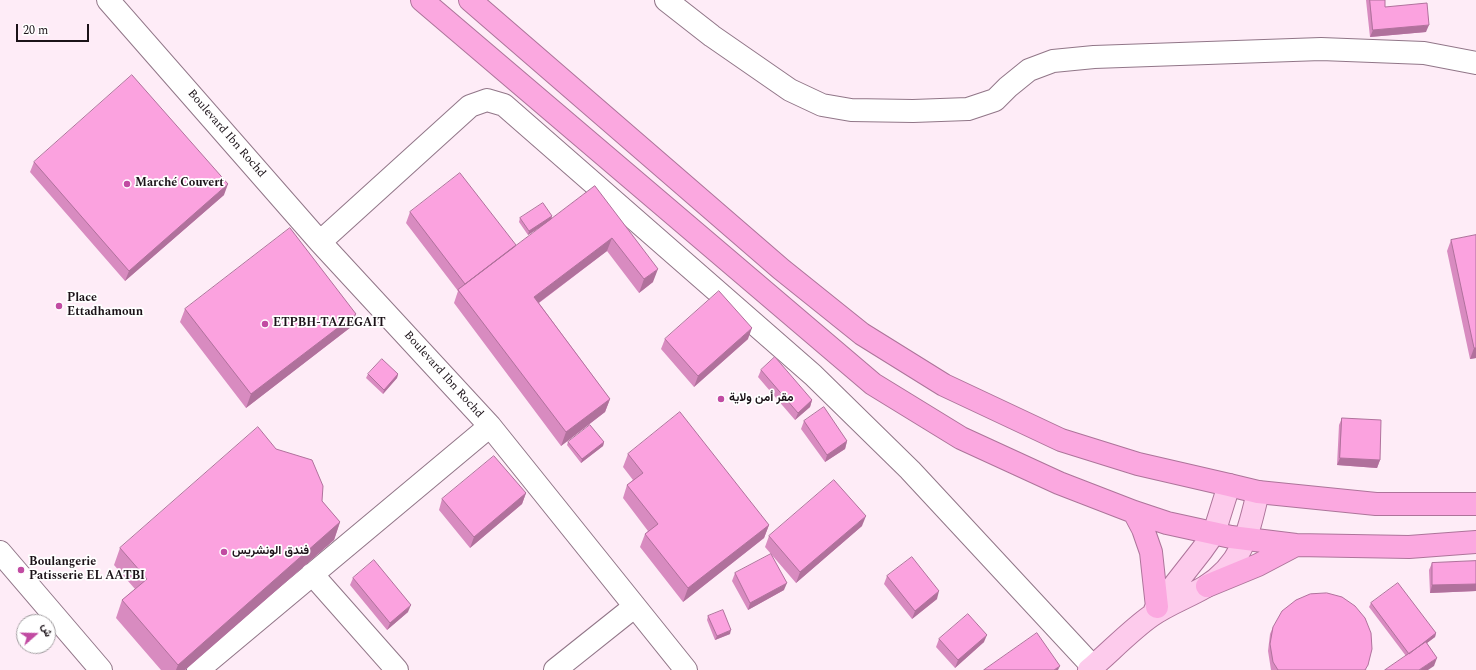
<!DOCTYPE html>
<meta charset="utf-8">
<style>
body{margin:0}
#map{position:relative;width:1476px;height:670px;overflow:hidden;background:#feecf7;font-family:Spectral,Vazirmatn,serif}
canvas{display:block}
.north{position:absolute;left:16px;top:614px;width:40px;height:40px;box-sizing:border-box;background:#fff;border:1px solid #a4a0a3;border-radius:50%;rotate:70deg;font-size:11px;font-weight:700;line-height:16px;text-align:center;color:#1b1218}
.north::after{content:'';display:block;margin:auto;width:14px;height:18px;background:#c14ba2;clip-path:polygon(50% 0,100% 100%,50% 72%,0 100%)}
.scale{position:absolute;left:16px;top:24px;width:73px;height:18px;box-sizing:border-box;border:2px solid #1b1218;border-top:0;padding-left:5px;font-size:12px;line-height:14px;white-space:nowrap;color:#1b1218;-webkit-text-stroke:3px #fff;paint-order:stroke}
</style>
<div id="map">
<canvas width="1476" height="670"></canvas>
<div class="north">ش</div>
<div class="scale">20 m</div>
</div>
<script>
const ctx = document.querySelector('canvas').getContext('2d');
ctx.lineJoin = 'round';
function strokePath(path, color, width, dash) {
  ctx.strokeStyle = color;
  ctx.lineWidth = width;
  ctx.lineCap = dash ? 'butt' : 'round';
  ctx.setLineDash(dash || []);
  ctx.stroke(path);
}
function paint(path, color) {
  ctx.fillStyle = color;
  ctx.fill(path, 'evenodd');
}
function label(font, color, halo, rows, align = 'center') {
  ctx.font = font + ' Spectral,Vazirmatn,serif';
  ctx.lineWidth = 3.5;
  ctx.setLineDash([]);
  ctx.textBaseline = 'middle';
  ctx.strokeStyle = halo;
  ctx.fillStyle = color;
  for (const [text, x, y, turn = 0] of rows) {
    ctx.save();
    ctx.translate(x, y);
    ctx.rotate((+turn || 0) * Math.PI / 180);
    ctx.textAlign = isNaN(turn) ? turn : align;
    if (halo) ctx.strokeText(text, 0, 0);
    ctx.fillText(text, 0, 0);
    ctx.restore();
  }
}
const minor = new Path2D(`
 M108,0L320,242L490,426L686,670
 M666,0L712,36L790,90L822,105L851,110L913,111L968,109L995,100L1008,87L1029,70L1053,61L1094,57L1321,49L1424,53L1476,63
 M320,242L470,106L487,100L504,105L813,375L910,470L1093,667
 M0,552L101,670
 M312,574L397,670
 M198,670L490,426
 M555,670L634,607`);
const major = new Path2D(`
 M1155,610L1202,550L1214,533L1229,485
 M1089,670C1109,653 1131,630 1151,616C1168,604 1188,597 1205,587C1243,564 1249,530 1258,492`);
const highway = new Path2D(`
 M422,0L873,384L961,438L1059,483L1134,512L1167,523L1231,537L1296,545L1409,547L1476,542
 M470,0L781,269L862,334L944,385L1061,440L1138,464L1229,485L1258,492L1376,504H1476
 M1134,512L1143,529L1151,552L1157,607
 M1207,586L1258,565L1296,545`);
strokePath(minor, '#917688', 24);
strokePath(major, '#ad749a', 24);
strokePath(highway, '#ad749a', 24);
strokePath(minor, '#fff', 22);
strokePath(major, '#fdcbec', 22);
strokePath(highway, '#fba8e0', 22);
paint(new Path2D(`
 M1366,0H1385V7L1426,32L1370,37Z
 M34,162L224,195L125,281L30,172Z
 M595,186L653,282L639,293L607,251L539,303L610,399L605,412L561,446L454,303L458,291L406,223L410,212L515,247Z
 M552,216L551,220L528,235L519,222L520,218Z
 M1476,235V358L1470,359L1447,251L1451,240Z
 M185,309L351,327L246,408L180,322Z
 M665,339H748L694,387L661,349Z
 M761,370L812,400L810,407L795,420L758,377Z
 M368,374H398L397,378L383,394L366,378Z
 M1342,418L1380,460L1377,468L1337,465L1339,425Z
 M804,421L847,441L845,449L825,462L801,429Z
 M568,442H604L603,446L581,463L567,445Z
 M628,454L769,525L764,538L683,602L640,547L645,534L648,531L623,498L627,485L633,480L623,467Z
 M526,493L522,504L470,548L439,510L442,499Z
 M322,501L340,522L334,540L185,670H161L116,618L122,600L135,589L114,565L120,548Z
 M862,526L796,583L765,547L769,536Z
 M1476,561V591L1430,593L1429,570L1432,563Z
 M735,573L784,590L748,610L732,581Z
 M887,576L937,599L912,619L884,584Z
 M353,578L408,612L387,630L350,585Z
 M1371,603L1436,633L1435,637L1427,643L1434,666L1406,656L1369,607Z
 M708,616L730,634L715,640L707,620Z
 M1273,627L1367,670H1271L1268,651L1270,634Z
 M939,639L984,642L955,668L936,647Z`), '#d88bc0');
paint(new Path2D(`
 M1429,25L1426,32L1370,37L1373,30Z
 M228,184L224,195L125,281L129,271Z
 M552,216L551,220L528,235L529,231Z
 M612,238L607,251L529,310L534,297Z
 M516,245L512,256L461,294L465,284Z
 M658,269L653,282L639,293L644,279Z
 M356,314L351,327L246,408L251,394Z
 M752,328L748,339L694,387L698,376Z
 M1474,348H1476V358L1470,359Z
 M398,374L397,378L383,394L384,390Z
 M610,399L605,412L561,446L566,432Z
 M812,400L810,407L795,420L798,413Z
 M847,441L845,449L825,462L827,455Z
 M604,442L603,446L581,463L582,459Z
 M1340,458L1380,460L1377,468L1337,465Z
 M526,493L522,504L470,548L474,537Z
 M866,516L862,526L796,583L800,572Z
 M340,522L334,540L185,670H176L178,665Z
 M769,525L764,538L683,602L688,588Z
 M787,583L784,590L748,610L750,603Z
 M1476,584V591L1430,593L1432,585Z
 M939,591L937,599L912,619L915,611Z
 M411,605L408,612L387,630L390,623Z
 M731,630L730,634L715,640L717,636Z
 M1436,633L1435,637L1408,657L1409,654Z
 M987,635L984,642L955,668L958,660Z
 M1437,658L1434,666L1428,670H1419Z
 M1060,666L1058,670H1054Z`), '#b0719c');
const building = new Path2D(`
 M1370,0H1385V7L1427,3L1429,25L1373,30Z
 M132,75L228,184L129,271L34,162Z
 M460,173L516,245L465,284L410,212Z
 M595,186L658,269L644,279L612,238L534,297L610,399L566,432L458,290Z
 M543,203L552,216L529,231L520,218Z
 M290,228L356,314L251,394L185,309Z
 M1476,235V348H1474L1451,240Z
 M719,291L752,328L698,376L665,339Z
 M775,357L812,400L798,413L761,370Z
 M382,359L398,374L384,390L368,374Z
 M824,407L847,441L827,455L804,421Z
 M680,412L769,525L688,588L645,534L658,524L627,485L643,473L628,454Z
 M1342,418L1381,420L1380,460L1340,458Z
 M590,425L604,442L582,459L568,442Z
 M258,427L276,449L312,460L323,486L322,501L340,522L178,665L122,600L147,579L120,548Z
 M494,456L526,493L474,537L442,499Z
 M834,480L866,516L800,572L769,536Z
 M771,554L787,583L750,603L735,573Z
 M912,557L939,591L915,611L887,576Z
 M374,560L411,605L390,623L353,578Z
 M1476,561V584L1432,585V563Z
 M1398,583L1436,633L1409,654L1371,603Z
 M1327,593L1342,597L1355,606L1365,618L1371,633L1372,649L1368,665L1365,670H1278L1273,662L1270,644L1273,627L1282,611L1296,600L1310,594Z
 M723,610L731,630L717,636L708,616Z
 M968,614L987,635L958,660L939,639Z
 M1037,633L1060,666L1054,670H984Z
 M1426,642L1437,658L1419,670H1385Z`);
paint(building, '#fba2df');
strokePath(building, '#b0719c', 1);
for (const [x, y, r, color] of [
 [127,184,4,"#c14ba2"],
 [59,306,4,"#c14ba2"],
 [265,324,4,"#c14ba2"],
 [721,399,4,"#c14ba2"],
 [224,552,4,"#c14ba2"],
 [21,570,4,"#c14ba2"]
]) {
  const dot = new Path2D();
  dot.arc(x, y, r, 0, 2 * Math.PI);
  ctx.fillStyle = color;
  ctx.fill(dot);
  strokePath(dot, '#fff', 1.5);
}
label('12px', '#1b1218', '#fff', [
 ["Boulevard Ibn Rochd",226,134,49],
 ["Boulevard Ibn Rochd",443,375,48]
]);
label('bold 12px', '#1b1218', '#fff', [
 ["Marché Couvert",135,184],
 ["Place",67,299],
 ["Ettadhamoun",67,313],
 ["ETPBH-TAZEGAIT",273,324],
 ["مقر أمن ولاية",729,399],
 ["فندق الونشريس",232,552],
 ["Boulangerie",29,563],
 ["Patisserie EL AATBI",29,577]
], 'left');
</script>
